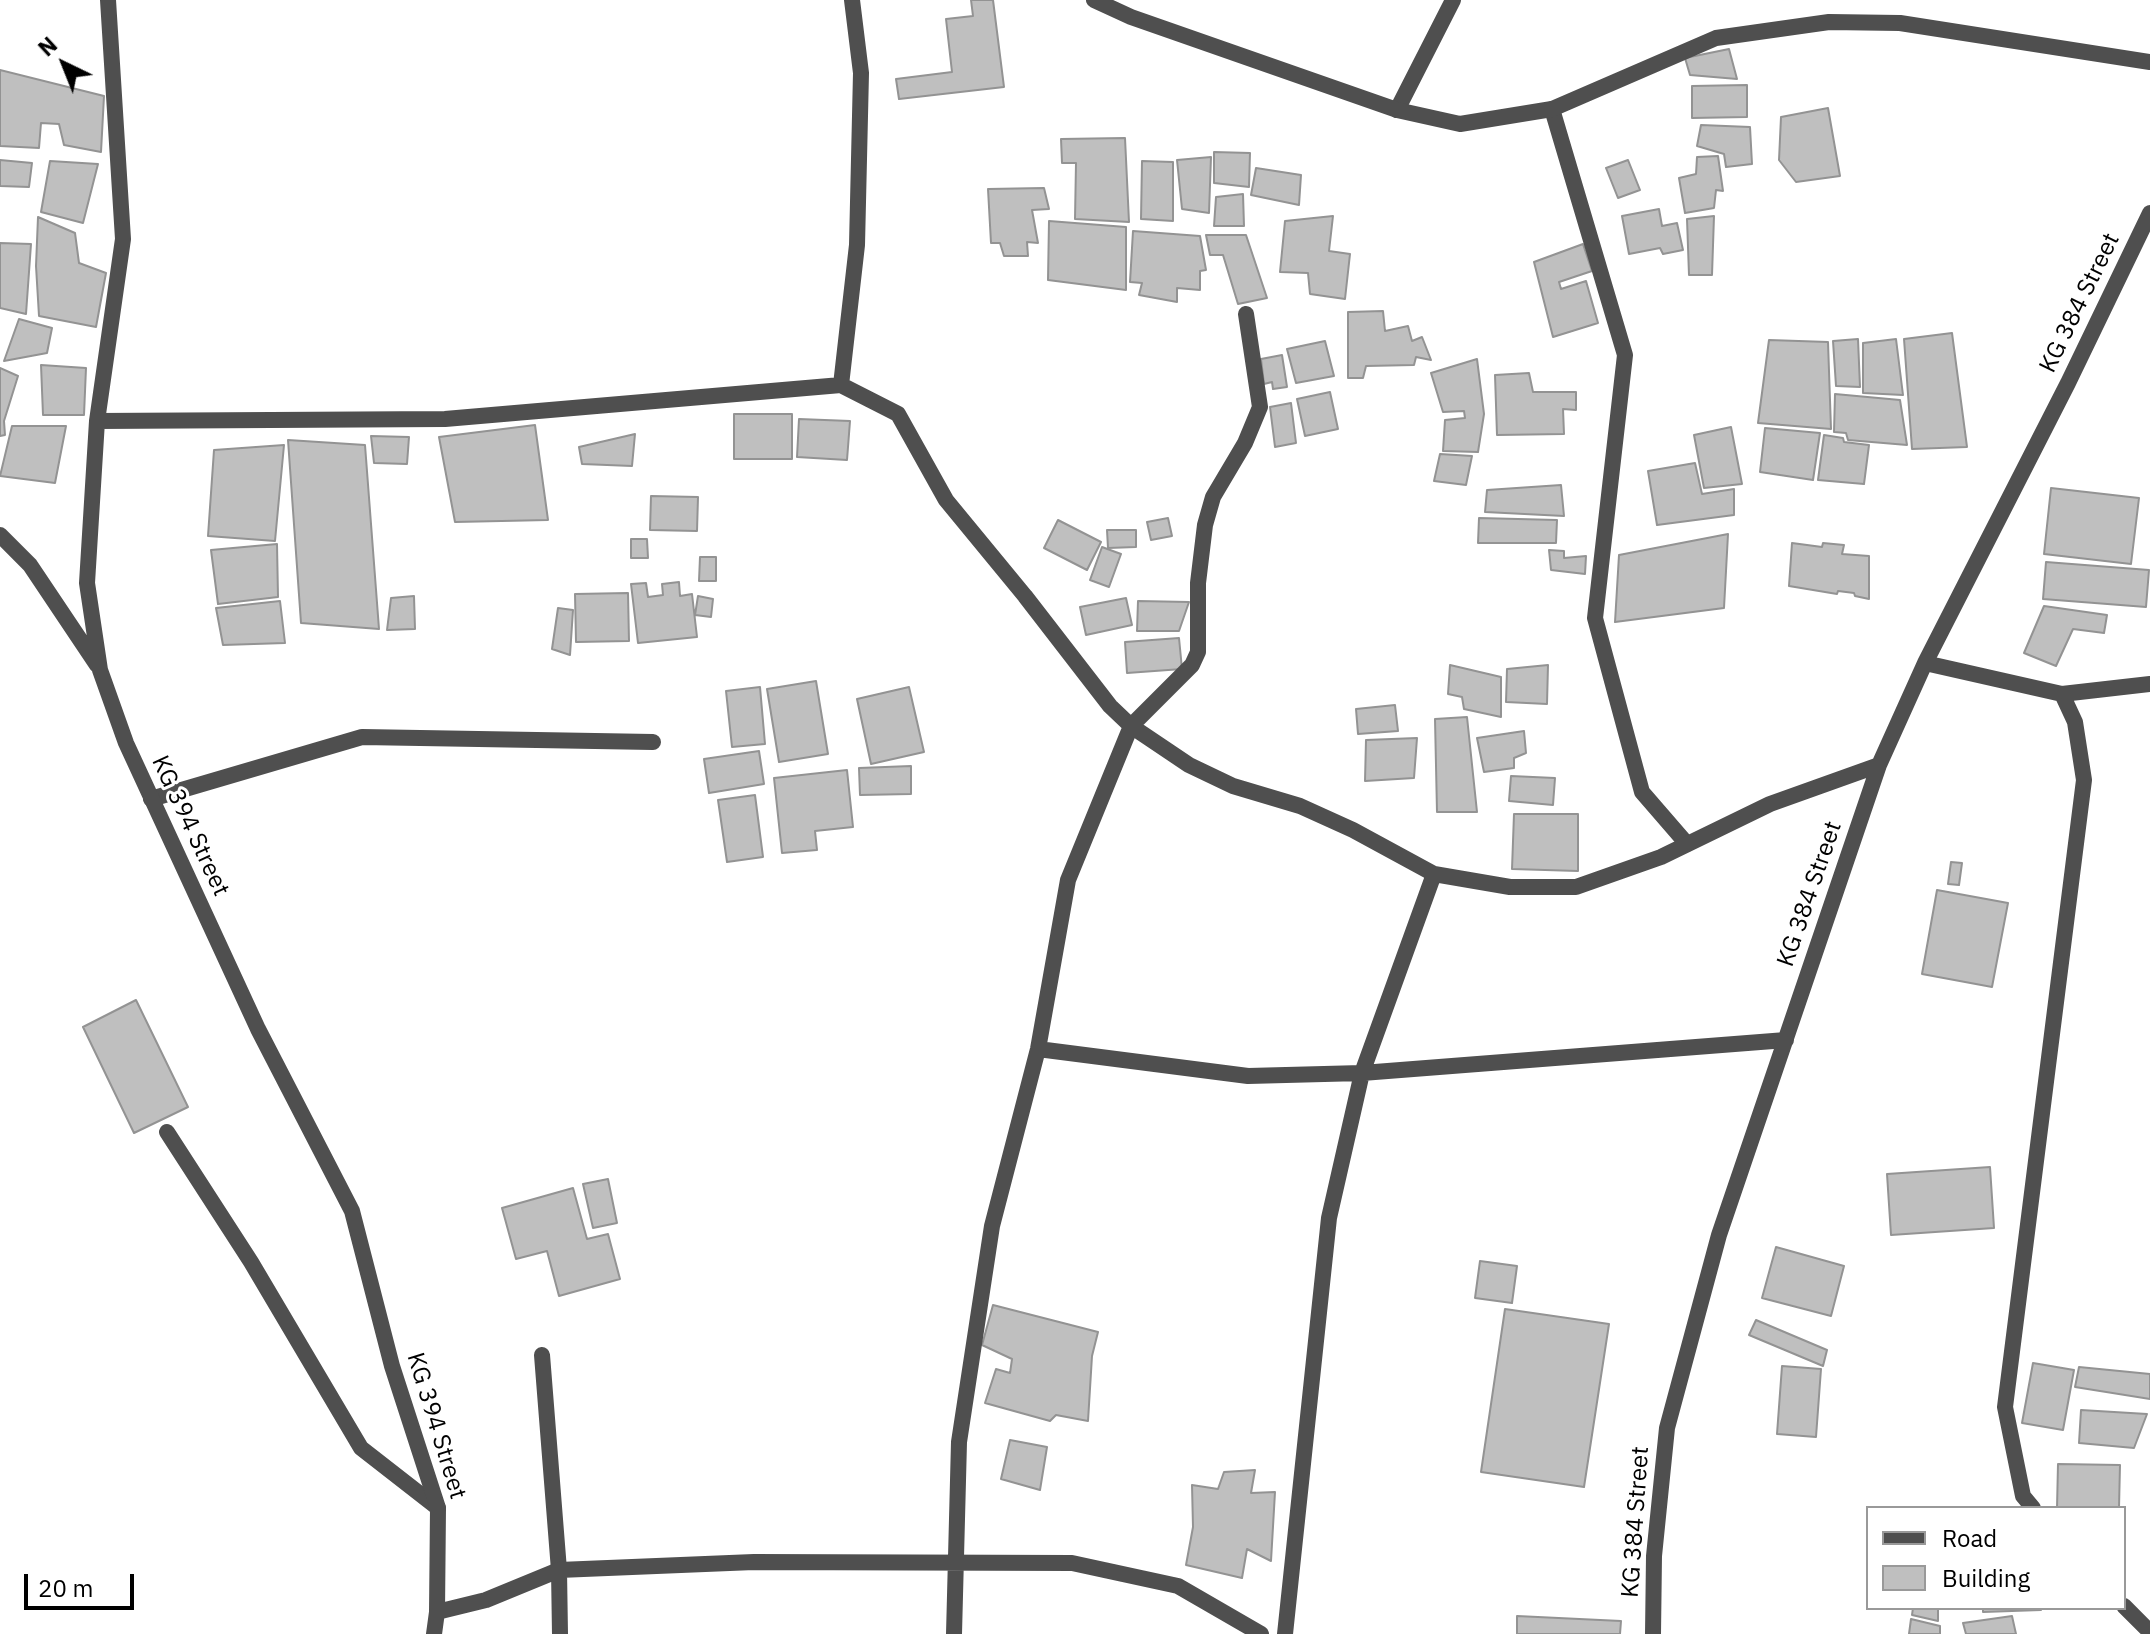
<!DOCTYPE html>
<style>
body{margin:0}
#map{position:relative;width:2150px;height:1634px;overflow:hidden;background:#fff;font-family:"IBM Plex Sans",sans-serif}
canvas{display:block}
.legend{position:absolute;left:1866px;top:1506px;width:260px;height:104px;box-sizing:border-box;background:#fff;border:2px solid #999;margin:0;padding:10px 14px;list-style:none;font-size:24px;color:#000}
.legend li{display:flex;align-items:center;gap:16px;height:40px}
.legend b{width:40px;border:2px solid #999}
.north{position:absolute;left:24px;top:24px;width:80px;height:80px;-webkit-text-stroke:6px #fff;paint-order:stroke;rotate:317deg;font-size:22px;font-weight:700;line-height:32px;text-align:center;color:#000}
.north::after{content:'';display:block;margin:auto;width:28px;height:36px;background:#000;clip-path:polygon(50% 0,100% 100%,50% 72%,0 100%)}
.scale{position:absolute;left:24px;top:1574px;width:110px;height:36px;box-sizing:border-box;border:4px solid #000;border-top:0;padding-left:10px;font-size:24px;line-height:28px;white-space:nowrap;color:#000;-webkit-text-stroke:6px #fff;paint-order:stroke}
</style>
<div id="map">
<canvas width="2150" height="1634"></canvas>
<ul class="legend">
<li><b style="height:10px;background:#4f4f4f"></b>Road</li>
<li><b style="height:22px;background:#bfbfbf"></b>Building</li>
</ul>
<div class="north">N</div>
<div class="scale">20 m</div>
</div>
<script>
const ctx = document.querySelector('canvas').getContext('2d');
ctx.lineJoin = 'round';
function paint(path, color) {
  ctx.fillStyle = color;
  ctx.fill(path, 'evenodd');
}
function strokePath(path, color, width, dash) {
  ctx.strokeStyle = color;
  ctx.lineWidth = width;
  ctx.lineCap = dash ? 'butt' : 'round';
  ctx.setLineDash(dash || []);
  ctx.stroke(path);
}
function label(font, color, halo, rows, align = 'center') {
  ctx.font = font + ' "IBM Plex Sans",sans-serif';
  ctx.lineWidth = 6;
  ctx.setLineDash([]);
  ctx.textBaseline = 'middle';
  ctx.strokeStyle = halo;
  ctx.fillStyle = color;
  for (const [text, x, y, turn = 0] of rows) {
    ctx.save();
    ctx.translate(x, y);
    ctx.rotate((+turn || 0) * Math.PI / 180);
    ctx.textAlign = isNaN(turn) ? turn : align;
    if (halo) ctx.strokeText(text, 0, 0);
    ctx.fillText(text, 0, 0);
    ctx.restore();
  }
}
const building = new Path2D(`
 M971,0H993L1004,87L899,99L896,79L952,72L946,19L973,16Z
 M1729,49L1737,79L1690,75L1685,58Z
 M0,70L104,96L101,152L64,145L59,124L41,123L39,148L0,146Z
 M1747,85V117L1692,118V86Z
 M1828,108L1840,176L1796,182L1779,160L1781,117Z
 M1701,125L1750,127L1752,164L1726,167L1724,154L1697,146Z
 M1125,138L1129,222L1075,219L1076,163H1062L1061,139Z
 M1214,152L1250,153L1249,187L1214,183Z
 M1718,156L1723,191L1716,190L1714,208L1685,213L1679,178L1696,174L1697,157Z
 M1211,157L1209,213L1182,209L1177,160Z
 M0,160L32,163L29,187L0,186Z
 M1628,160L1640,190L1618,198L1606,168Z
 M50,161L98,164L83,223L41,212Z
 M1142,161L1173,162V221L1141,219Z
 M1256,168L1301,175L1299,205L1251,195Z
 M1044,188L1049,209L1032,210L1038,243L1027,242L1028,256H1004L1000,243H991L988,189Z
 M1243,194L1244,226H1214L1216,197Z
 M1659,209L1662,226L1677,223L1683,250L1663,254L1660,248L1629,254L1622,216Z
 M1333,216L1329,251L1350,254L1345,299L1310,294L1308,273L1280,272L1285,221Z
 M1714,216L1712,275H1689L1687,219Z
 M38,217L75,233L79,263L106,273L96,327L39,316L36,266Z
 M1049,221L1126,227V290L1048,280Z
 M1133,231L1200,236L1206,270L1200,271V290L1177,288V302L1139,295L1142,283L1130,282Z
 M1206,235H1246L1267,298L1238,304L1223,255H1210Z
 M0,243L31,244L26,314L0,308Z
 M1583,244L1592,271L1559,282L1561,289L1586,281L1598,323L1553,337L1534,262Z
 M1383,311L1385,331L1408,326L1412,341L1422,337L1431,360L1416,357L1414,365L1366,366L1363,378H1348V312Z
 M19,319L52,328L47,353L4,361Z
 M1952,333L1967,447L1912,449L1904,339Z
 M1858,339L1860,387L1836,386L1833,341Z
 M1896,339L1903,395L1863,393V343Z
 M1769,340L1828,342L1831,429L1758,423Z
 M1325,341L1334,376L1296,383L1287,349Z
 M1282,355L1287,387L1273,389L1272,382L1264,384L1261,359Z
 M1477,359L1484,414L1478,452L1443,451L1445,420L1465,418L1464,411L1443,412L1431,373Z
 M41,365L86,368L84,415H43Z
 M0,368L18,376L4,421L5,435L0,436Z
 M1529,373L1533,392H1576V410L1563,409L1564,434L1497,435L1495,375Z
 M1330,392L1338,429L1305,436L1297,399Z
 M1835,394L1900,400L1907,445L1848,440L1846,433L1834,432Z
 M1291,403L1296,443L1275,447L1270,407Z
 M734,414H792V459H734Z
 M799,419L850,421L847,460L797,457Z
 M535,425L548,520L455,522L439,437Z
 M12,426H66L55,483L0,476Z
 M1731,427L1742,484L1704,488L1694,435Z
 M1765,428L1820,433L1813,480L1760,472Z
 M635,434L632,466L582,464L579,447Z
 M1824,435L1843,438L1844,442L1869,445L1864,484L1818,480Z
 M371,436L409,437L407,464L374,463Z
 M288,440L365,445L379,629L301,623Z
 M284,445L275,541L208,536L214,450Z
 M1440,454L1472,456L1466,485L1434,481Z
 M1695,463L1702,494L1734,489V515L1657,525L1648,471Z
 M1561,485L1564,516L1485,512L1487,490Z
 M2051,488L2139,498L2131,564L2044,554Z
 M651,496L698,497L697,531L650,530Z
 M1168,518L1172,536L1151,540L1147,522Z
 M1479,518L1557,520L1556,543H1478Z
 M1058,520L1101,542L1087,570L1044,548Z
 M1107,530H1136V547L1108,548Z
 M1728,534L1724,608L1615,622L1619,555Z
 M631,539H647L648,558H631Z
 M1792,543L1822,547L1823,543L1844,545L1842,554L1869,556V599L1855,596L1854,593L1838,591L1837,594L1789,586Z
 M277,544L278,597L218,604L211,550Z
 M1102,547L1121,554L1109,587L1090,580Z
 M1549,550L1564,551V558L1586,556L1585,574L1551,570Z
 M700,557H716V581H699Z
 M2046,562L2149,570L2146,607L2043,599Z
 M679,582L680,596L692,594L697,637L638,643L631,584L646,583L648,597L663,595L662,584Z
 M628,593L629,641L576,642L575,594Z
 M414,596L415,629L387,630L391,598Z
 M698,596L713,599L711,617L695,615Z
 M1126,598L1132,625L1086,635L1080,607Z
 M280,601L285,643L223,645L216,608Z
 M1138,601L1189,602L1179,631H1137Z
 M2044,606L2107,615L2104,633L2073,629L2056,666L2024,653Z
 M558,608L573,610L570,655L552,649Z
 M1179,638L1182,669L1127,673L1125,642Z
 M1450,665L1501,677V717L1464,709L1462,697L1448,694Z
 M1548,665L1547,704L1506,702L1507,669Z
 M816,681L828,754L779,762L767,689Z
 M760,687L765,744L732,747L726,691Z
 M909,687L924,752L871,764L857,699Z
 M1395,705L1398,731L1358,734L1356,709Z
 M1467,717L1477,812H1437L1435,719Z
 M1524,731L1526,753L1514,758V768L1484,772L1477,738Z
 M1417,738L1414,778L1365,781L1366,740Z
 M759,751L764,784L709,793L704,759Z
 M911,766V794L860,795L859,768Z
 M847,770L853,827L815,831L817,850L782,853L774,778Z
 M1511,776L1555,778L1553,805L1509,801Z
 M755,795L763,857L727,862L718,800Z
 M1514,814H1578V871L1512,869Z
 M1951,862L1962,863L1959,885L1948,884Z
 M1937,890L2008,903L1992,987L1922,974Z
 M136,1000L188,1107L134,1133L83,1027Z
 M1990,1167L1994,1228L1891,1235L1887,1174Z
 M608,1179L617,1223L593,1228L583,1184Z
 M573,1188L587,1239L608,1234L620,1279L559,1296L547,1251L516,1259L502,1208Z
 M1776,1247L1844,1266L1831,1316L1762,1298Z
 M1480,1261L1517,1266L1512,1303L1475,1298Z
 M993,1305L1098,1332L1092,1356L1088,1421L1056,1415L1050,1421L985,1403L996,1369L1010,1373L1012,1359L982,1345Z
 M1505,1309L1609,1324L1584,1487L1481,1472Z
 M1756,1320L1827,1350L1823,1366L1749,1335Z
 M2033,1363L2074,1370L2063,1430L2022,1423Z
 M1782,1366L1821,1369L1816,1437L1777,1434Z
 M2079,1367L2150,1374V1399L2075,1387Z
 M2081,1410L2147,1414L2134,1448L2079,1443Z
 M1010,1440L1047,1447L1040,1490L1001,1479Z
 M2058,1464L2120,1465L2119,1508H2057Z
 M1255,1470L1251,1493L1275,1492L1271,1561L1247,1549L1242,1578L1186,1565L1193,1527L1192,1485L1218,1489L1224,1472Z
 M1913,1608H1938V1621L1912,1615Z
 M1983,1608H2041V1610L1983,1612Z
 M1517,1616L1621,1621L1620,1634H1517Z
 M2012,1616L2016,1634H1966L1963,1623Z
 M1911,1619L1940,1626V1634H1909Z`);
paint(building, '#bfbfbf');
strokePath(building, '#939393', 2);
strokePath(new Path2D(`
 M1552,109L1625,355L1595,618L1642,792L1687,844
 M1397,110L1453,0
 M151,799L362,737L653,742
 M167,1132L251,1262L361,1448L438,1508
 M542,1355L559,1570`), '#4f4f4f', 16);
strokePath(new Path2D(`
 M108,0L123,239L97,421L87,583L100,670L126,743L258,1029L352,1211L392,1366L438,1508L437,1612L434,1634
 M1094,0L1131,17L1397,110L1460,124L1552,109L1716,38L1829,22L1900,23L2150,62
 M841,385L857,245L861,73L852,0
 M97,421L445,419L841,385L898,414L946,500L1025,596L1110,706L1131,726L1189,765L1233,786L1300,806L1353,830L1434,874L1510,887H1576L1661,857L1770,804L1879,765
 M0,535L30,565L97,665
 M1925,663L2062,694L2075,722L2084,780L2005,1407L2023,1496L2033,1508
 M2062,694L2150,684
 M1038,1049L1248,1076L1362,1073L1786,1040
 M559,1570L560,1634
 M2124,1606L2150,1632
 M437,1612L486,1600L559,1570L754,1562L1072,1563L1178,1586L1261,1634
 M954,1634L959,1442L992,1226L1038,1049L1068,880L1131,726L1192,665L1198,652V583L1205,525L1213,497L1245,443L1260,407L1246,314
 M1285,1634L1329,1218L1362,1073L1434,874
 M1653,1634L1654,1556L1667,1428L1719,1235L1879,765L1925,663L2068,383L2150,213`), '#4f4f4f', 16);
label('24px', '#000', '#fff', [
 ["KG 384 Street",2080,303,-64],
 ["KG 394 Street",190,826,65],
 ["KG 384 Street",1810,894,-71],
 ["KG 394 Street",436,1426,73],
 ["KG 384 Street",1636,1522,-86]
]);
</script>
